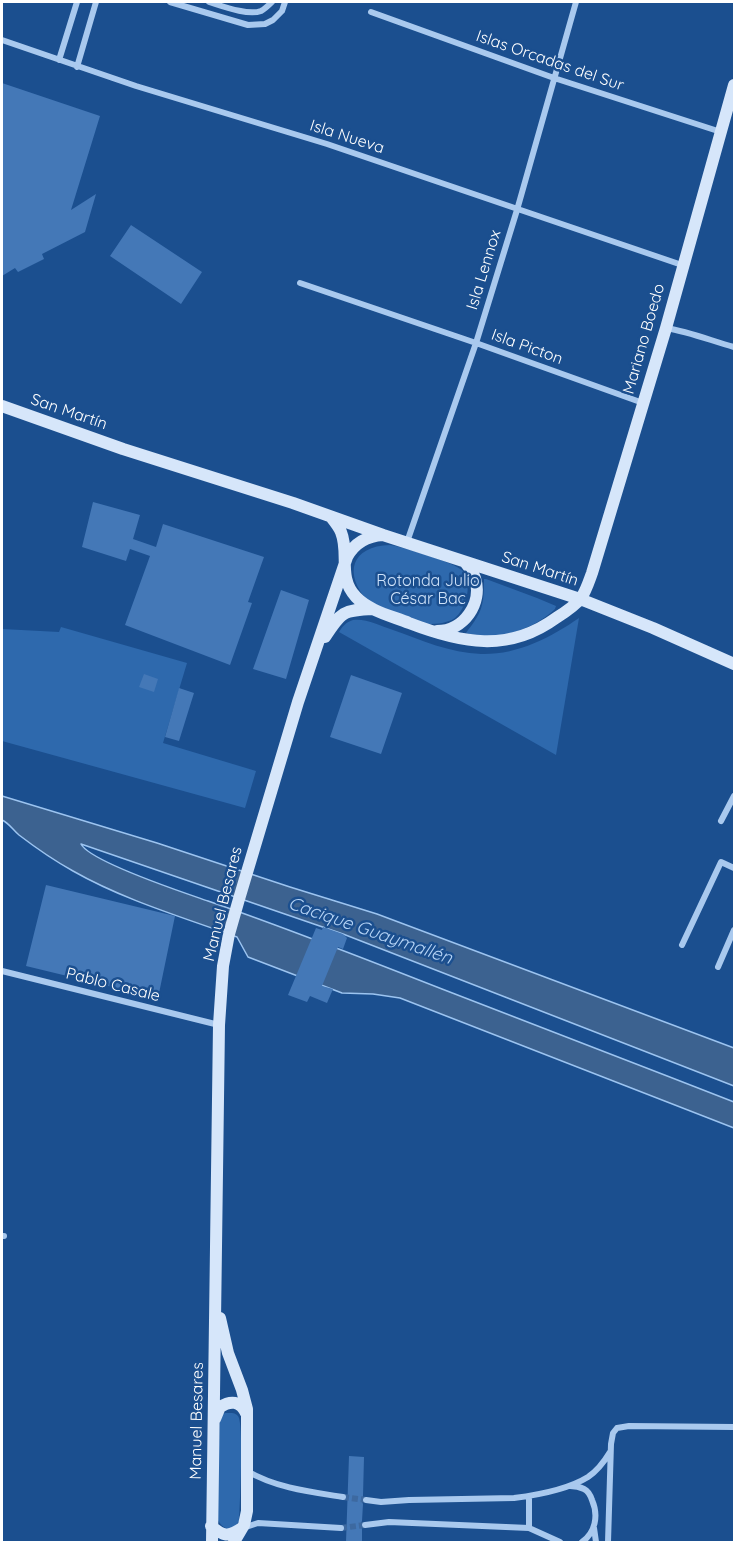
<!DOCTYPE html>
<meta charset="utf-8">
<style>
body{margin:0}
#map{position:relative;width:736px;height:1544px;overflow:hidden;background:#1b4f8f;font-family:Quicksand,sans-serif}
canvas{display:block}
.frame{position:absolute;inset:0;border:3px solid #fff;pointer-events:none}
</style>
<div id="map">
<canvas width="736" height="1544"></canvas>
<div class="frame"></div>
</div>
<script>
const ctx = document.querySelector('canvas').getContext('2d');
ctx.lineJoin = 'round';
function paint(path, color) {
  ctx.fillStyle = color;
  ctx.fill(path, 'evenodd');
}
function strokePath(path, color, width, dash) {
  ctx.strokeStyle = color;
  ctx.lineWidth = width;
  ctx.lineCap = dash ? 'butt' : 'round';
  ctx.setLineDash(dash || []);
  ctx.stroke(path);
}
function label(font, color, halo, rows, align = 'center') {
  ctx.font = font + ' Quicksand,sans-serif';
  ctx.lineWidth = 5;
  ctx.setLineDash([]);
  ctx.textBaseline = 'middle';
  ctx.strokeStyle = halo;
  ctx.fillStyle = color;
  for (const [text, x, y, turn = 0] of rows) {
    ctx.save();
    ctx.translate(x, y);
    ctx.rotate((+turn || 0) * Math.PI / 180);
    ctx.textAlign = isNaN(turn) ? turn : align;
    if (halo) ctx.strokeText(text, 0, 0);
    ctx.fillText(text, 0, 0);
    ctx.restore();
  }
}
paint(new Path2D(`
 M390,545C403,547 456,563 463,571C473,583 466,609 455,618C448,623 437,624 428,624C409,622 386,608 368,601C343,574 351,546 390,545Z
 M484,579H486L537,598L556,606L555,609C533,630 496,642 466,633C469,628 474,623 477,617C484,606 484,593 484,579Z
 M579,618L556,755L339,632C342,627 346,622 353,620C365,618 381,626 393,630C421,640 450,653 481,654C517,655 550,638 579,618Z
 M61,627L187,663L163,743L256,771L245,808L2,741V629L59,632Z
 M225,1413C230,1413 235,1412 238,1416C244,1423 240,1507 239,1521C231,1534 222,1529 216,1517L220,1420L222,1415Z`), '#2e69ad');
const water = new Path2D(`
 M2,796L157,843L290,887L377,914L734,1048V1086L343,934L81,844C90,862 185,893 208,901C287,928 365,959 442,989C540,1027 637,1064 734,1102V1128L400,998L373,994L342,993L248,957L237,937C182,917 124,900 73,871C55,861 36,848 19,835C13,830 9,823 2,820Z`);
paint(water, '#3c6290');
strokePath(water, '#9cc4f0', 1.5);
paint(new Path2D(`
 M2,83L100,116L71,210L96,194L85,232L42,254L44,259L18,272L15,268L2,276Z
 M131,225L202,272L181,304L110,256Z
 M93,502L140,515L133,539L156,547L163,524L264,557L248,602L252,603L230,665L125,625L150,556L130,549L126,561L82,547Z
 M281,590L309,600L286,679L253,669Z
 M144,674L158,679L154,692L139,687Z
 M351,675L402,693L381,754L330,737Z
 M179,688L194,693L179,741L165,737Z
 M46,885L175,916L158,998L26,966Z
 M323,927L343,934L347,938L343,949L338,947L322,986L333,989L327,1003L310,996L307,1002L288,995L316,928L322,930Z
 M349,1456L364,1457L363,1496L361,1500L363,1504L362,1521L360,1525L362,1529V1542H346Z`), '#4478b7');
strokePath(new Path2D(`
 M343,1497L366,1500
 M341,1528L365,1525`), '#3d69a0', 6, [6, 3]);
strokePath(new Path2D(`
 M170,2L248,25L265,24L273,20L282,11L285,2
 M209,2C222,6 248,16 261,11C265,9 269,5 272,2
 M371,12L554,78L721,132
 M2,40L136,86L327,144L682,265
 M59,60L77,2
 M77,67L96,2
 M300,283L476,343L643,403
 M666,328C690,332 712,341 734,347
 M407,542L476,343L517,210L576,2
 M721,821L734,796
 M682,945L721,862L734,868
 M718,967L734,930
 M2,971L219,1025
 M2,1236H4
 M247,1471C276,1488 311,1492 343,1497
 M570,1486C574,1486 580,1487 584,1489C588,1491 591,1497 592,1500C599,1516 595,1533 582,1542
 M366,1500L381,1502L409,1500L514,1498C538,1495 567,1490 588,1477C597,1471 604,1462 610,1452
 M365,1525L389,1522L529,1528L560,1542
 M243,1528L258,1523L341,1528
 M529,1528V1496
 M594,1528L596,1542
 M608,1542L611,1444L613,1433L617,1428L629,1426L734,1427`), '#a9c9ee', 6);
strokePath(new Path2D(`
 M2,406L123,449L293,503L383,535L580,599L653,628L734,664
 M331,517C335,522 339,527 341,532C350,554 337,577 356,597C369,611 392,616 409,623C461,643 508,653 556,618C564,613 575,606 581,598C586,591 589,581 592,573L666,328L734,85
 M437,631C464,631 483,603 475,578C473,572 469,567 465,562
 M325,637C341,612 343,610 373,609
 M220,1318L228,1353L242,1390L247,1409V1511L244,1525L234,1542
 M215,1419L220,1407C231,1400 240,1401 246,1413
 M211,1526C223,1536 228,1538 242,1528
 M212,1542L219,1025L223,966L229,934L239,899L298,702L347,557C355,542 367,536 383,535`), '#d6e6fa', 12);
label('16px', '#fff', '#1b4f8f', [
 ["Islas Orcadas del Sur",550,61,19],
 ["Isla Nueva",347,137,18],
 ["Isla Lennox",484,270,-73],
 ["Mariano Boedo",644,339,-74],
 ["Isla Picton",527,347,20],
 ["San Martín",69,412,19],
 ["San Martín",540,569,18],
 ["Manuel Besares",223,904,-76],
 ["Pablo Casale",113,985,14],
 ["Manuel Besares",197,1421,-89]
]);
label('16px', '#cfe3fa', '#1b4f8f', [
 ["Rotonda Julio",428,581],
 ["César Bac",428,599]
]);
label('italic 18px', '#b5d3f5', '#1b4f8f', [
 ["Cacique Guaymallén",370,931,19]
]);
</script>
